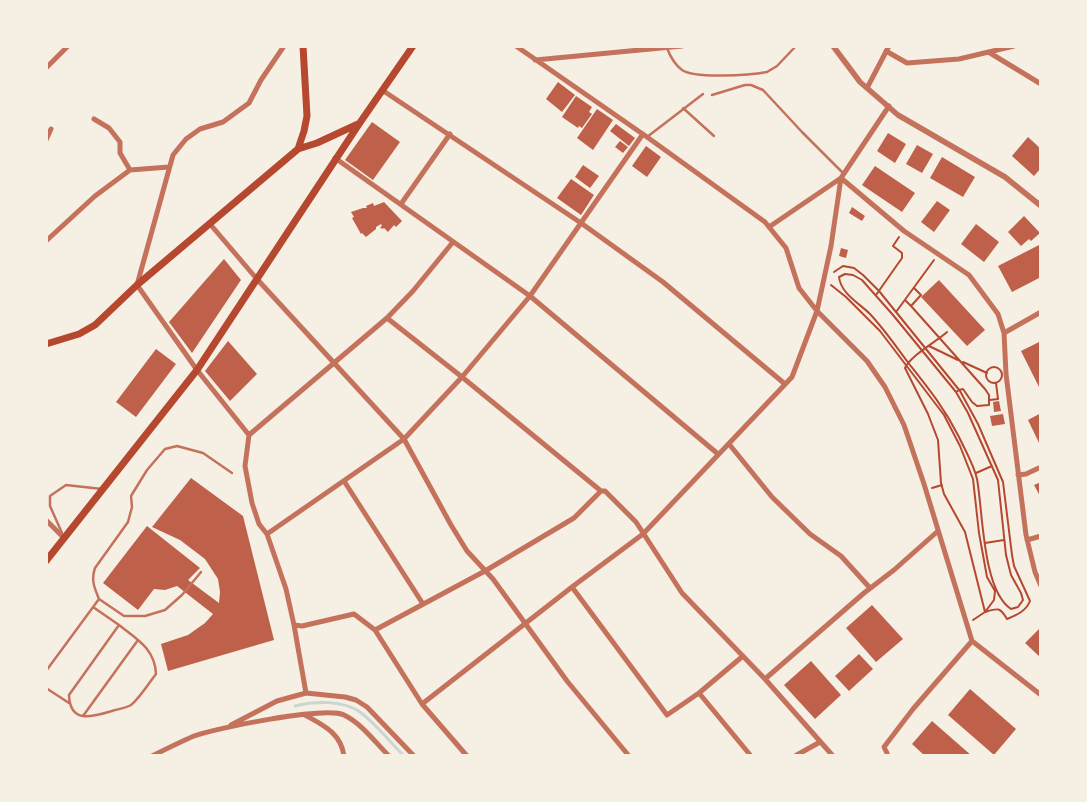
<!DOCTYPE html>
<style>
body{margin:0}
#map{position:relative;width:1087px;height:802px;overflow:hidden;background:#f6efe4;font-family:Jost,sans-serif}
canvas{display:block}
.frame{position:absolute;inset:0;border:48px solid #f6efe4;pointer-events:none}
</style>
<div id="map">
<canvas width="1087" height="802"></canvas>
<div class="frame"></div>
</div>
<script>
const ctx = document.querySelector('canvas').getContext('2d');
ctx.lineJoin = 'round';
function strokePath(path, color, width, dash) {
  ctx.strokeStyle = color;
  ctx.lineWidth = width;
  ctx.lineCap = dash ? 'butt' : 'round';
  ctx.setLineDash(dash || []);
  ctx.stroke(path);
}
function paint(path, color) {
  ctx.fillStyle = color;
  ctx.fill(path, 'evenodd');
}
strokePath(new Path2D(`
 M295,706C314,701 343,700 360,712C374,722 391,743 404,756`), '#c9d6d2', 3);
paint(new Path2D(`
 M558,82L575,95L562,112L546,99Z
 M576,96L592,107L589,112L592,114L582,128L579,126L578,128L562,117Z
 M597,109L613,120L593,150L577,138Z
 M372,122L400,142L373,180L345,160Z
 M616,124L635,138L629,146L610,131Z
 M888,133L906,144L895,163L877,151Z
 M1028,137L1041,149V168L1034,176L1012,156Z
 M620,141L628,147L623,153L615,147Z
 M917,145L933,154L922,173L906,164Z
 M646,146L661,157L647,177L632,166Z
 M942,157L975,177L963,197L930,178Z
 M583,165L599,176L590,188L575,177Z
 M875,166L915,193L902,212L862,185Z
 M571,179L594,195L581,215L557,198Z
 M937,201L950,210L934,232L921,222Z
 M384,202L402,221L396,227L394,225L388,232L384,228L382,229L380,227L382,226L381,224L376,227V229L366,237L362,233L361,234L352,218L354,217L351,212L363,208H367L366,206L373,203L374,206Z
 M852,207L865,216L862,221L849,213Z
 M1024,216L1040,233L1031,241L1029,239L1021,246L1008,232Z
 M976,224L999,242L984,262L961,244Z
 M1041,244V277L1012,292L998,266Z
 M841,248L848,250L846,258L839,256Z
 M224,259L241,280L192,353L169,322Z
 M939,280L985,330L967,346L921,297Z
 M228,341L257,374L230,401L205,371Z
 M1041,341V391L1021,351Z
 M156,349L176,364L136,417L116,402Z
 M999,401L1001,411L994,412L993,402Z
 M1041,413V447L1028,420Z
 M1003,414L1005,424L992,426L990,416Z
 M191,478L243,516L274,640L168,671L161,644L188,635L205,623L213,614L177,586L165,590L154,589L138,610L103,583L147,526L200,568L188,580L219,603L220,592L218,579L205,559L180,540L152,527Z
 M1041,482V498L1034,485Z
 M872,605L903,639L876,662L846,628Z
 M1039,629L1041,631V658L1025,643Z
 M859,654L873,669L849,691L835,676Z
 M811,661L841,695L815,719L784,685Z
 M970,689L1016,729L994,755L948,715Z
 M932,721L972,756H925L912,744Z`), '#bf614a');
strokePath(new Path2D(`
 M834,272L843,266L854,268L863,275L879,291L960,391L978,424L1003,482L1012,555L1014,566L1030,601C1026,611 1017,615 1007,619C1000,607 998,608 985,612L965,532L944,494L941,483L938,440L928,414L905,368C911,355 936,342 947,332
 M845,274L853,275L862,280L893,315L956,392L968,413L998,480L1006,555L1011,575L1021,593L1023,600L1018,607L1011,609C982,590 983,510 977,479C974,465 965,450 959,437C945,409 929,389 910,365C897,348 885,330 870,314C859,303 841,294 839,277Z
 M831,285L846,297L880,331L944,415L960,446L973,479L979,533L987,577L995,591L994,600L985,612L973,620
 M876,295L902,258V253L893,246L899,237
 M905,300L911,306L921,295L914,288
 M911,306L985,389L989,395V405L977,406L972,402L963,389L959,390L956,392
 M896,312L934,260
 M929,346L958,360
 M963,362L987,373
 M986 375a8 8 0 1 1 16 0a8 8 0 1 1-16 0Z
 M990,400L998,399L996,383
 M976,473L992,466
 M932,488L942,485
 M985,543L1004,540`), '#b5482f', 2);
strokePath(new Path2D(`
 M667,48C670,56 674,64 682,70C695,79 750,75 767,72L777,66L796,46
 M712,95L745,85H751L763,90L802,132L843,173
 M683,108L714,136
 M647,137L703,94
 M62,533L50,506V496L66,485L102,489
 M99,599C94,587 91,580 95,568L128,522L132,507L131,496L147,470L165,449L177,446L203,453L232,473
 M93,607L119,625L69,695C70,724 92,717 112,711C118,709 126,708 131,705C139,699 149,683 156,674C155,649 137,639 119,625
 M46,671L99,599L124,616H145L165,610L182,595L201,572
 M46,688L69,703
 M83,716L138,640`), '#c5725c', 2.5);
strokePath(new Path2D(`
 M284,46L261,80L249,103L223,122L200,129L186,139L173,155L137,285L197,370L249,435L245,466L252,503L259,524L267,534L286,589L294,625L302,626L354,614L375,630L422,704L467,756
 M516,46L647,137L765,222L786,248L799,288L817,311L867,361L885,387L904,425L924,484L972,641L1041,695
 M886,51L907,63L959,59L1014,46
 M990,53L1041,84
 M535,60L682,46
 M46,68L68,46
 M867,88L889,46
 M382,90L581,223L663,282L785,384
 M94,119L109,128L120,142V153L130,170
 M46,140L51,129
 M335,158L530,296L718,454
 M841,178L904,231L969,275L998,314L1004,333L1006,374L1026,535L1035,572L1041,586
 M401,204L450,134
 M210,224L256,278L404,439L451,525L467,551L493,579L567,681L629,756
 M769,227L841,178
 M46,241L95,196L130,170L169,167
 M387,318L462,377L601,491H605L636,522L682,593L765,679L833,756
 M1004,333L1041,312
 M249,435L387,318L413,291L453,242
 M729,444L772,497L810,534L841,556L870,588
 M1018,475L1026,474L1041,467
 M344,481L423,604
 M46,520L64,538
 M267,534L404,439L462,377L530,296L643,134
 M1027,540L1041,536
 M572,587L667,715L699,693L743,656
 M294,625L306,693
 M375,630L485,571L574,518L601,491
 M765,679L864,593L894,570L938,531
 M699,693L751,756
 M422,704L572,587L643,534L792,377L817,311L831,246L841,178L889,106
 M305,715C323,725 341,733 344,756
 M231,725L277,701L306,693L345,697L356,700L367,707L414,756
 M887,753L884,747L913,709L972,641
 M152,756C166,749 180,742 194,736C216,728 325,706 344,715C361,723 375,742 389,756
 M795,756L820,742`), '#c5725c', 5);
strokePath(new Path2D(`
 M833,46L860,82L898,115L1005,177L1041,206`), '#c5725c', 5.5);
strokePath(new Path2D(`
 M298,149L317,143L358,124
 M46,344L79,334L95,325L137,285L298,149L304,131L307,116L303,46
 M46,561L197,370L359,124L413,46`), '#b5482f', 7);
</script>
